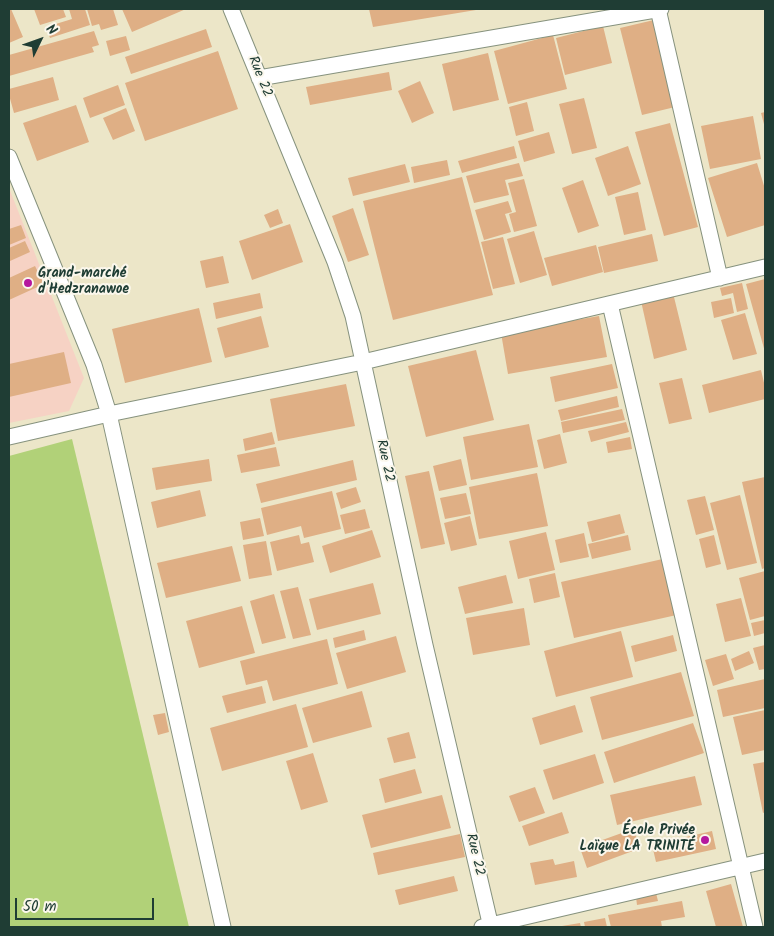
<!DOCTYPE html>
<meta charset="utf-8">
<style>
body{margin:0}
#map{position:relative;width:774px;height:936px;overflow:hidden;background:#ece6c8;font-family:Kalam,sans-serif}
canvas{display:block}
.frame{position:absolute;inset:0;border:10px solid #1f3d34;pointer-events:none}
.north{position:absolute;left:15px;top:15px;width:50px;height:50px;-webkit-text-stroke:4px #fbf7ec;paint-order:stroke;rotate:48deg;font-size:14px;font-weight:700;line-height:20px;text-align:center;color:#1f3d34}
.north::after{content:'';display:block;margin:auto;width:18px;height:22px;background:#1f3d34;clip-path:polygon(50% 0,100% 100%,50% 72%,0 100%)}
.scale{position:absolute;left:15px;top:898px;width:139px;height:22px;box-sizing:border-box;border:2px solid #1f3d34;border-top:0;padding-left:6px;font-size:15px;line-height:18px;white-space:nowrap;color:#1f3d34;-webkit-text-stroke:4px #fbf7ec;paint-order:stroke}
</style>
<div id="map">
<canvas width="774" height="936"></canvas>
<div class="frame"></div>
<div class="north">N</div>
<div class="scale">50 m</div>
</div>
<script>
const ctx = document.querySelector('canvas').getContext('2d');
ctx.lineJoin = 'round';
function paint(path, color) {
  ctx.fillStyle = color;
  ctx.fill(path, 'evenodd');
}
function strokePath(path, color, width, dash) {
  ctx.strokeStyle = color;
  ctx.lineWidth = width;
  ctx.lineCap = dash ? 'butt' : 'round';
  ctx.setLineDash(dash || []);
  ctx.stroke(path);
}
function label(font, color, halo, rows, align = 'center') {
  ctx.font = font + ' Kalam,sans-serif';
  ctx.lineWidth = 4;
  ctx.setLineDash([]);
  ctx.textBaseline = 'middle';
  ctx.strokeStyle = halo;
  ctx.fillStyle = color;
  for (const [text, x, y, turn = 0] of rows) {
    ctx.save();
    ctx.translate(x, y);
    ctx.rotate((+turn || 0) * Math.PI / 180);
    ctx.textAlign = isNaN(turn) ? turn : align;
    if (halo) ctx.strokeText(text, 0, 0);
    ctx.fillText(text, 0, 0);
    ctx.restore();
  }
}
paint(new Path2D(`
 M9,188L84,378L69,411L9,423Z`), '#f6d2c4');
paint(new Path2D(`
 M72,439L189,927H9V456Z`), '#b1d178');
paint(new Path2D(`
 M9,9H11L23,37L9,43Z
 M34,9H63L66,17L40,25Z
 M69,9H85L90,25L50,38L46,27L72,19Z
 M87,9H113L118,25L101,30L99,24L92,26Z
 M122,9H186L132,32Z
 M369,9H476V10L373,27Z
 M654,20L675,107L642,115L620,28Z
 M603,26L612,63L565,75L556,38Z
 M206,29L212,47L131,74L125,57Z
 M94,31L99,45L92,47L94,52L9,76V55Z
 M553,35L567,89L508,104L494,51Z
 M126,36L130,50L110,56L106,41Z
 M218,51L238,109L145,141L125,83Z
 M488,53L499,100L453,111L442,64Z
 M389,72L392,90L310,105L306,87Z
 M53,77L59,100L14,113L9,95V89Z
 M420,81L434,113L412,123L398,91Z
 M118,85L125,105L90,118L83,98Z
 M584,98L597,148L572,154L559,104Z
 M527,102L534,131L516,136L509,107Z
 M76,105L89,142L37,161L23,123Z
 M126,108L135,131L113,140L103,118Z
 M765,112V128L761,113Z
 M753,116L761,159L710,169L701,126Z
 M670,123L698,227L664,236L635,132Z
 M549,132L555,153L524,162L518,141Z
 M514,146L517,158L462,173L458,161Z
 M628,146L641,184L608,196L595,158Z
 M447,160L450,175L414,183L411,167Z
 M519,163L523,176L505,180L509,195L474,203L466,176Z
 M757,163L765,189V225L727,237L708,178Z
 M405,164L410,182L353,196L348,178Z
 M462,177L493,295L393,320L363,201Z
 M524,179L537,226L514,232L509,214L516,212L508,183Z
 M583,180L599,226L578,233L562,188Z
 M638,192L646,230L624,235L615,197Z
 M508,201L512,212L505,214L511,232L484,240L475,210Z
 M353,208L369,255L348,262L332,216Z
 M278,209L283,223L270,228L264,215Z
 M290,224L303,262L252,280L239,241Z
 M21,225L26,238L9,245V229Z
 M534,231L547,275L520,283L507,239Z
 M652,234L658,261L604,273L598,247Z
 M503,237L515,284L493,289L481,242Z
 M25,241L30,252L10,261L9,258V248Z
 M596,245L603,272L552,286L544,258Z
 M223,256L229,283L206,288L200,261Z
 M35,266L44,284L9,300V278Z
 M765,279V352L746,284Z
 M742,283L748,309L737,312L733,293L722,296L720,288Z
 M260,293L263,308L216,319L213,303Z
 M673,293L687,350L654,359L641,301Z
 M731,298L734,313L714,318L711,302Z
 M199,308L212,362L125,383L112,329Z
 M745,313L757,354L733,360L721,320Z
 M261,316L269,347L225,358L217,328Z
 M599,316L607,357L508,374L501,333Z
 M476,350L494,420L426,437L408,366Z
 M64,352L71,383L9,397V364Z
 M612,364L618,388L555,402L550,377Z
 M761,370L765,387V399L709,413L702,385Z
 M682,378L692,419L669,424L659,383Z
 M346,384L355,426L278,441L270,399Z
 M617,396L619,407L561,421L558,410Z
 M622,409L625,420L563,433L561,422Z
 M626,422L629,432L591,442L588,431Z
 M529,424L538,467L471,480L463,437Z
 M272,432L275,444L245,451L243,439Z
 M560,434L567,463L544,469L537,440Z
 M630,437L632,449L608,453L606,442Z
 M276,447L280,466L241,473L237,455Z
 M209,459L212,481L156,490L152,468Z
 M461,459L467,485L439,491L433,466Z
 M353,460L357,480L261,503L256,484Z
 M429,471L445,544L421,549L405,476Z
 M537,473L548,526L479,539L469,487Z
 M765,477V568L762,569L742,482Z
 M356,487L361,502L341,509L336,493Z
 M200,490L206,516L157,528L151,502Z
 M332,491L341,529L304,538L301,526L267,535L261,508Z
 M466,493L471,514L445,519L440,498Z
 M740,495L757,563L727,570L710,503Z
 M705,496L714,530L696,535L687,500Z
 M365,509L370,528L345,534L340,515Z
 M620,514L625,533L592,542L587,522Z
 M470,516L477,545L451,551L444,523Z
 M260,518L264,536L243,540L240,522Z
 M372,530L381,557L330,573L322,546Z
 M546,532L555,570L518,579L509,541Z
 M584,533L589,557L560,563L555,540Z
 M299,535L301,544L309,542L314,562L277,571L270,542Z
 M628,535L631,550L592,559L588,544Z
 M714,535L721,564L706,568L699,539Z
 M266,541L272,575L249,579L243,545Z
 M232,546L241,581L166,598L157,563Z
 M667,558L681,614L574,638L561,582Z
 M765,571V616L750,620L739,578Z
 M555,573L560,597L534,603L529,579Z
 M506,575L513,603L465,614L458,587Z
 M373,583L381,614L317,630L309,599Z
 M298,587L311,635L293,639L280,591Z
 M274,594L286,638L262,644L250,601Z
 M741,598L751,636L725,642L716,604Z
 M242,606L255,653L199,668L186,621Z
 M524,608L530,645L473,655L466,618Z
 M765,620V633L754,636L751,623Z
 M364,630L366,640L335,648L333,638Z
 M621,631L633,677L556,697L544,651Z
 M673,635L677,651L635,662L631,646Z
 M396,636L406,672L347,689L336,653Z
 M327,639L338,684L273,701L267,680L246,685L240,661Z
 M765,645V669L759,670L753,648Z
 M749,651L754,663L735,671L731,659Z
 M726,654L734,679L713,686L705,660Z
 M681,672L694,716L602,740L590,697Z
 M765,679V708L723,717L717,690Z
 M262,686L266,703L227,713L222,696Z
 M362,691L372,727L313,743L302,708Z
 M296,704L308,747L222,771L210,728Z
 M575,705L583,732L540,745L532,718Z
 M765,710V750L742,755L733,717Z
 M165,713L169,732L158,735L153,715Z
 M693,723L704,753L614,783L604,752Z
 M409,732L416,758L394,763L387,738Z
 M313,753L328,802L301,810L286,761Z
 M595,754L604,783L553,800L543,770Z
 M765,762V812L763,813L753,764Z
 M415,769L422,793L385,803L379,779Z
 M695,776L702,805L617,825L610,795Z
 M535,787L545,813L519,822L509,796Z
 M442,795L451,828L371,848L362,815Z
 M562,812L569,833L529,846L522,826Z
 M633,829L641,848L587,868L580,848Z
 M712,831L716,849L656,862L652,845Z
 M460,834L465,857L378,875L373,853Z
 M553,859L555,865L574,861L577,877L535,885L530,863Z
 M454,876L458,891L399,905L395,890Z
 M731,884L743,927H716L706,891Z
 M656,893L658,901L637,905L636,897Z
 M682,901L685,917L661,921L662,927H611L608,915Z
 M605,918L607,927H585L584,922Z
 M580,923L581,927H562V926Z`), '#dfaf85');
const minor = new Path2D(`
 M231,9L335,262L353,316L425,645L491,927
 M658,9L720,278
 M259,78L661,9
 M9,157L94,365L109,414L223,927
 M610,304L755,927
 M9,437L109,414L363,362L765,267
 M482,927L765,861`);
strokePath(minor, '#86927e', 17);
strokePath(minor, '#fff', 15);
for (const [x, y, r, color] of [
 [28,283,5,"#b5179e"],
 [705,840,5,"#b5179e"]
]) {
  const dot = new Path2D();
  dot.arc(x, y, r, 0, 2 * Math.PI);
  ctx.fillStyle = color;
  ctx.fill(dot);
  strokePath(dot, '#fbf7ec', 2);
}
label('14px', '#1f3d34', '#fbf7ec', [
 ["Rue 22",259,77,68],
 ["Rue 22",384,461,78],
 ["Rue 22",474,855,77]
]);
label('bold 14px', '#1f3d34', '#fbf7ec', [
 ["Grand-marché",38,275],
 ["d'Hedzranawoe",38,291],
 ["École Privée",695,832,"right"],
 ["Laïque LA TRINITÉ",695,848,"right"]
], 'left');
</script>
